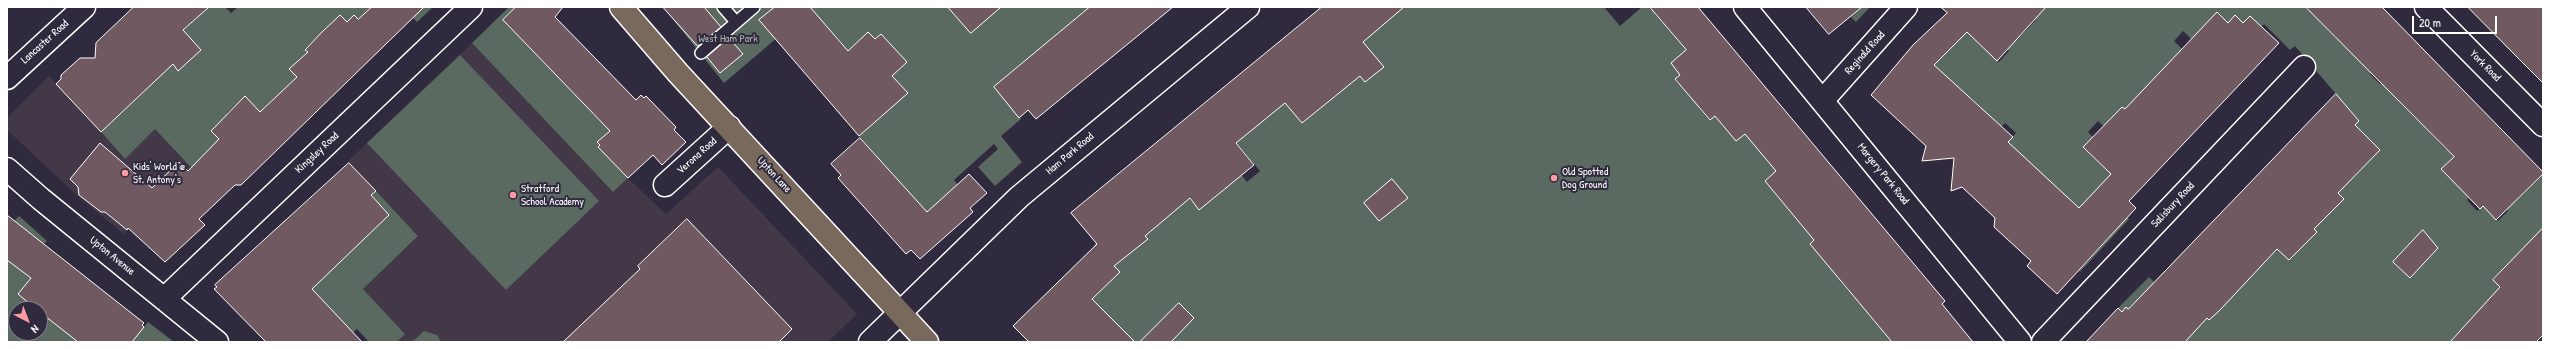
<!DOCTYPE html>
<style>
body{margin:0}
#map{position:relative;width:2550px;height:349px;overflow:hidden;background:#2f2a3d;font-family:"Patrick Hand",sans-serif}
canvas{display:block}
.frame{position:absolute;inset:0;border:8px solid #fff;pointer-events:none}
.north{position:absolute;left:8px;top:301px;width:40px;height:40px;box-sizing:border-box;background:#2f2a3d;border:1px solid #827f8b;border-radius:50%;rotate:138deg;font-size:11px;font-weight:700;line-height:16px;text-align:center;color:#fff}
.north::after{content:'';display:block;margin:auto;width:14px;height:18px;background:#ff9aa2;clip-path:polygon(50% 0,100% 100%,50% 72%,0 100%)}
.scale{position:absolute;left:2412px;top:16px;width:85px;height:18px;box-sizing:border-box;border:2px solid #fff;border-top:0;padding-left:5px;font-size:12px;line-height:14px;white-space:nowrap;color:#fff;-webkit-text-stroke:3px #2f2a3d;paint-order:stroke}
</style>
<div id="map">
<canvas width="2550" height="349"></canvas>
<div class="frame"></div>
<div class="north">N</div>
<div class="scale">20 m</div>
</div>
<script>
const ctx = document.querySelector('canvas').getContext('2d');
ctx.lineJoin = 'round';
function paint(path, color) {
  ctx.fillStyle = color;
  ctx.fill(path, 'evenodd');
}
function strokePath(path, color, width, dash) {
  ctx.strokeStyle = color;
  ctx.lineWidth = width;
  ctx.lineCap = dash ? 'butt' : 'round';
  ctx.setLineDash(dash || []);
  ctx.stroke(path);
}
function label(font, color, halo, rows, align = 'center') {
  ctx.font = font + ' "Patrick Hand",sans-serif';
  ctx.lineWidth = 4;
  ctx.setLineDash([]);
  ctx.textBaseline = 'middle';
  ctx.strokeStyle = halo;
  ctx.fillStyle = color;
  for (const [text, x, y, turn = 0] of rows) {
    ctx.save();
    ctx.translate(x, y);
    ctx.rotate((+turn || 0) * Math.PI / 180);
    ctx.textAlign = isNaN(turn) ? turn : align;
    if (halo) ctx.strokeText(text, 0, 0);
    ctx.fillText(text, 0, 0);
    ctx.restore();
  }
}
paint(new Path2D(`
 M472,43L613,192L628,178L666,214L718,167L857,314L828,342H397L405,334L363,289L418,236L348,161Z
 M49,76L125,159L155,129L208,187L138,237L128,229L124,234L83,201L7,130V118Z`), '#423848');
paint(new Path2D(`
 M165,7L185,29L209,7H225L231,13L238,7H372L358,19L354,15L347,22L340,15L305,49L308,52L289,69L297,77L260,112L245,96L227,113L228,115L219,139L197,174L155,129L125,159L101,132L145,91L124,68L172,64L179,70L201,50L192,45Z
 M403,7H433L417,22Z
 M509,7H516L503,20L600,121L626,97L609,136L607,134L597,142L600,145L599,147L628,178L613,192L472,43Z
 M663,7H1090L994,87L1021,119L1001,136L1022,162L995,186L978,167L998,149L994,144L954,180L966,194L928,214L859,136L907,93L892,76L907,62L881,34L875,39L868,32L855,45L888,80L838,52L844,46L835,35L828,41L824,37L831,31L822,21L816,26L778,37L724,83Z
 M1404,7H1604L1620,26L1642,7H1648L1651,10L1655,7H1663L1655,14L1686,50L1680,75L1675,80L1685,91L1707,72L1722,89L1699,108L1709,120L1734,100L1718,120L1736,141L1755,125L1786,163L1765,181L1804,228L1825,210L1836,222L1810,244L1865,257L1839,280L1860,304L1884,284L1892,293L1868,314L1891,341L1915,320L1910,342H1171L1194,318L1179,303L1140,342H1135L1092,299L1120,272L1094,246L1096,243L1105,254L1148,239L1126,212L1129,210L1107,183L1113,178L1154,227L1189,198L1199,210L1213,198L1235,167L1247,182L1260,171L1226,130L1248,119L1255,127L1270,116L1276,96L1251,65L1253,64L1302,123L1338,94L1317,69L1356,72L1365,82L1383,67L1355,32Z
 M1862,7H1870L1856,22L1851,17Z
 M2023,7H2305L2308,10L2311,7H2326L2316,17L2336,38L2352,23L2343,44L2364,65L2386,58L2370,74L2380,84L2383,82L2414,87L2399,102L2420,123L2441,114L2426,129L2446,150L2462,135L2469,143L2441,169L2452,180L2497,171L2467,200L2477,211L2483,206L2498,221L2508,211L2503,206L2521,196L2542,176L2543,177V242L2511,275L2503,269L2493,279L2522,309L2473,317L2452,339L2456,342H2185L2188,339L2139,320L2127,308L2122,312L2118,308L2149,277L2157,285L2267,260L2277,249L2289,260L2298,251L2264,218L2273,210L2307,242L2317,232L2306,221L2321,200L2332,211L2344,199L2334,189L2356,175L2380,150L2355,125L2359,121L2295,46L2290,50L2264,24L2261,27L2243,23L2235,15L2228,23L2217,13V63L2183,31L2174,41L2183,50L2142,91L2167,115L2136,120L2122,107L2108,122L2132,153L2098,121L2088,132L2093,137L2083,148L2111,174L2100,191L2129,219L2080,272L2079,271L2110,237L2068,198L1970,182L2016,133L2005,123L1991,138L1970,119L1981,107L1970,97L1934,136L1914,52L1954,20L1999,62L2009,51L1988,31L1998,20L2018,39L2036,20ZM2423,230L2438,248L2410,278L2393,262Z
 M460,55L599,201L506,290L367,143Z
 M376,191L418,236L363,289L405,334L397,342H369L357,329L343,342L261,243L286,219L288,221L367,236L389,215L371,195Z
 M19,216L47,241L19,268L31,278L18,294L29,303L25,309H16V333H40V314L53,297L86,342H7V228Z
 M148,322L174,342H132Z
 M424,331L437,335L441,342H412Z`), '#5a6a61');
const building = new Path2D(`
 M134,7H209L183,30L201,50L178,71L173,64L101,132L56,84L61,79V75L80,58H95L96,43Z
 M372,7H424L241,185H235L199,219L205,225L165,262L128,228L127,230L105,212H101L79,195L78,187L70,179L100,143L152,188L179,162L188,171L219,139L211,131L245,96L260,112L297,77L289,69L308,52L305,50L322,32L340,15L347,22L354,15L358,19Z
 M516,7H563L555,17L636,100L641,95L644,98L646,96L676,127L674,130L686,142L662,165L653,155L628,178L598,147L600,145L597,142L610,131L503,20Z
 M663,7H704L721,27L698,46Z
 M775,7H810L848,51L868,32L875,39L881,34L907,62L892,76L908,93L859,136L759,20Z
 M948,7H1001L971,33Z
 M1090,7H1173L1036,119L1028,110L1019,118L994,87Z
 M1322,7H1404L1363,42L1384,67L1365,82L1360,76L1302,123L1285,103L1236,143L1254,165L1199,210L1190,198L1145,236L1148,239L1114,266L1120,272L1092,299L1135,342H1029L1013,326L1097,244L1071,213Z
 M1650,7H1698L1945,301L1942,304L1973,342H1892L1810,244L1814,240L1765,181L1776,171L1745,134L1736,141L1715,116L1710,120L1675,79L1680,75L1671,63L1686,50Z
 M1806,7H1862L1829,34Z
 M1941,7H2046L1997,61L1967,32L1934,65L2013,137L2008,142L2079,208L2111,174L2083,147L2122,107L2125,109L2217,12L2228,23L2235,15L2243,23L2250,16L2279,43L2129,201L2136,208L2057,294L2027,266L2031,261L1994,227L1995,218L1962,187L1951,191L1954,158L1922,161L1926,146L1871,95L1913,45L1947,13Z
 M2306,7H2382L2543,172V174L2496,220L2483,206L2480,209L2441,169L2454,157Z
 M2468,7H2543V83L2520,60Z
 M729,38L743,54L720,73L707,57Z
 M2336,94L2359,121L2355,125L2380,150L2338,193L2344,199L2314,229L2317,232L2289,260L2277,249L2220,310L2209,320L2207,318L2185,342H2086L2118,308L2122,312L2126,307L2128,309Z
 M860,138L927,212L969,174L987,193L970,208L973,212L920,259L911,250L906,254L838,178L841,175L831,164Z
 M349,163L376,191L371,195L389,215L312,289L362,342H266L214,289L217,287L215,285Z
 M1392,179L1408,198L1379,221L1364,203Z
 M7,215L144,323L142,325L144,327L132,342H78L40,312V309H36L18,294L31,278L7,260Z
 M687,219L792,329L779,342H563L640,269L638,266Z
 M2543,228V335L2536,342H2450L2500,287L2493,280Z
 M2423,230L2438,248L2410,278L2393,262Z
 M1179,303L1194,318L1171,342H1140Z`);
paint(building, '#705960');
strokePath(building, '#fff', 1);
const lane = new Path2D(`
 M723,7L736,22
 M701,53L754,7`);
const street = new Path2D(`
 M1745,7L2020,342
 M2426,7L2543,125
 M7,78L84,7
 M1823,100L1906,7
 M7,169L41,199L217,342
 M665,185L729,127
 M164,299L471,7
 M870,342L1019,197L1248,7
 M2043,342L2304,67`);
const primary = new Path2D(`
 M621,7L678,73L927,342`);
strokePath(lane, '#fff', 14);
strokePath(street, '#fff', 25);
strokePath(primary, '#fff', 25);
strokePath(lane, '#2f2a3d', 11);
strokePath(street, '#2f2a3d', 22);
strokePath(primary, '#78695c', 22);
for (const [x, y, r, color] of [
 [125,173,4,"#ff9aa2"],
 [1554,178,4,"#ff9aa2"],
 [513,195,4,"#ff9aa2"]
]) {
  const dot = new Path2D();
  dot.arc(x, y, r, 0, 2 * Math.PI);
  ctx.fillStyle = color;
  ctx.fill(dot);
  strokePath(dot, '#2f2a3d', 1.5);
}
label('11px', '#acb4b0', '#2f2a3d', [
 ["West Ham Park",728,39]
]);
label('11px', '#fff', '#2f2a3d', [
 ["Lancaster Road",45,42,-42],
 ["Reginald Road",1865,53,-48],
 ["York Road",2485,66,45],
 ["Kingsley Road",317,153,-43],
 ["Ham Park Road",1070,154,-40],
 ["Verona Road",697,156,-42],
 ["Margery Park Road",1883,174,51],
 ["Upton Lane",774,175,47],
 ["Salisbury Road",2173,205,-47],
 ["Upton Avenue",112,256,39]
]);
label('11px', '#fff', '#2f2a3d', [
 ["Kids' World @",133,167],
 ["St. Antony's",133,180],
 ["Old Spotted",1562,172],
 ["Dog Ground",1562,185],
 ["Stratford",521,189],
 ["School Academy",521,202]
], 'left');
</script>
